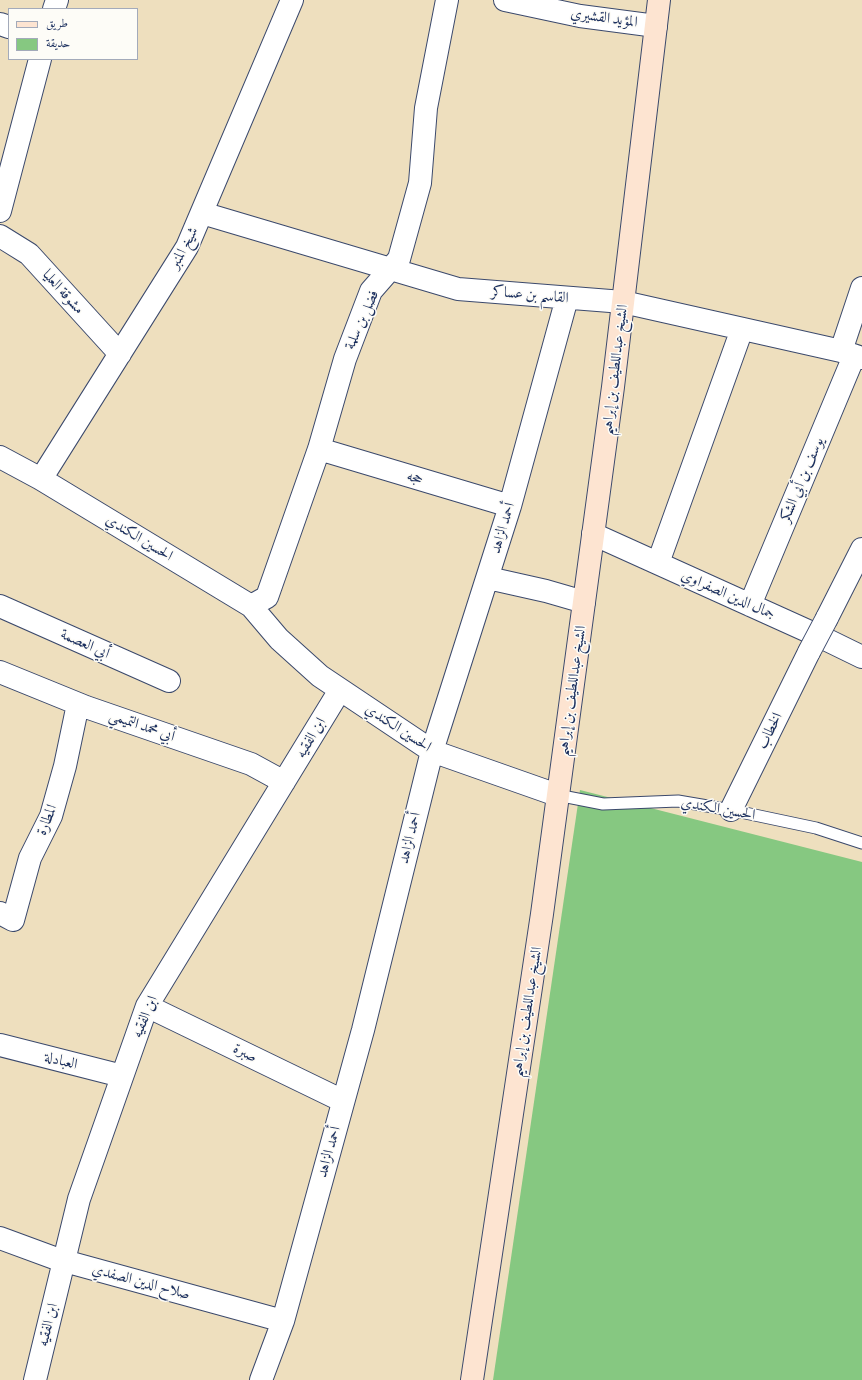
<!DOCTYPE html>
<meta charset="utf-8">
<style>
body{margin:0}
#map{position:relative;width:862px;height:1380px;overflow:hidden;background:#eedfbe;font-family:"EB Garamond",Amiri,serif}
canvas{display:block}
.legend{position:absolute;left:8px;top:8px;width:130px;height:52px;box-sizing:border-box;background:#fdfcf7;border:1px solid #a3aaba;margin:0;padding:5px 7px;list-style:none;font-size:12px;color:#1b2f5e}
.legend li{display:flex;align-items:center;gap:8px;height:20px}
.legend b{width:20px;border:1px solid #a3aaba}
</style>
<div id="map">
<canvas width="862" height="1380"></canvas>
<ul class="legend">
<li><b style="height:5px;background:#fde4d1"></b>طريق</li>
<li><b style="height:11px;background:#86c881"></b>حديقة</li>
</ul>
</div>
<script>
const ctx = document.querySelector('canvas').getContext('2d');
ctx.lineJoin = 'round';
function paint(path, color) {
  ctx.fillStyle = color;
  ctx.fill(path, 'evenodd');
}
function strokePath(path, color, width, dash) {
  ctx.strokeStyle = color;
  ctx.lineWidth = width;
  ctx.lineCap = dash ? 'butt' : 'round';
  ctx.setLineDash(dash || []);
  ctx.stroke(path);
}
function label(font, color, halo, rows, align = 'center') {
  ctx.font = font + ' "EB Garamond",Amiri,serif';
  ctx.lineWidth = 3;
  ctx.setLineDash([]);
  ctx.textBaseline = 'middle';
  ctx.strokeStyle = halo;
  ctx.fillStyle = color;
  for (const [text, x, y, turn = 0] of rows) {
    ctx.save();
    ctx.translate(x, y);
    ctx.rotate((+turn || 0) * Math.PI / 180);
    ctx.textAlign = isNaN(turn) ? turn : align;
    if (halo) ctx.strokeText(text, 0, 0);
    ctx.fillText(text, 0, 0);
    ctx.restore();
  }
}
paint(new Path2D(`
 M580,790L862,862V1380H493Z`), '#86c881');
const lane = new Path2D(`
 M557,795L603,804L678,801L731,810L816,828L862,843`);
const street = new Path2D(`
 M505,0L580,16L656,26
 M54,9L57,0
 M0,24L9,27
 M0,211L40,59
 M202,213L458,289L623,302L841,351L862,358
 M0,236L29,254L120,354
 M841,351L862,288
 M319,449L510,506
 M0,457L41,479L251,606L279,639L320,676L432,751L557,795
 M41,479L187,247L292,0
 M593,534L821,637L862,657
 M658,563L742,329
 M488,578L546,591L584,602
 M750,605L854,356
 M0,606L169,681
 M251,606L267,597L319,449L345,359L371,291L399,259L420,183L426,108L447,0
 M827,618L862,549
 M0,672L86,707L251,764L284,782
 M731,810L809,652
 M0,913L13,920L30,858L51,816L65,766L78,704
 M147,1006L343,1101
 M0,1045L122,1076
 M0,1238L57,1259L283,1321
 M35,1380L79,1199L147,1006L340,690
 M261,1380L283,1321L363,1030L432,751L510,506L567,298`);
const secondary = new Path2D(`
 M472,1380L542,914L613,387L659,0`);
strokePath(lane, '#3b496c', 13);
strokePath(street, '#3b496c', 24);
strokePath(secondary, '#3b496c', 24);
strokePath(lane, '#fff', 11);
strokePath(street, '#fff', 22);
strokePath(secondary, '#fde4d1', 22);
const streetBridge = new Path2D(`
 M809,652L827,618`);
strokePath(streetBridge, '#3b496c', 24, []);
strokePath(streetBridge, '#fff', 22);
label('15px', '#1b2f5e', '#fdfcf7', [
 ["المؤيد القشيري",604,18,8],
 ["شيخ المنبر",184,248,-62],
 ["مشوقة العليا",63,292,48],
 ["القاسم بن عساكر",530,295,5],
 ["فضل بن سلمة",362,320,-66],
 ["الشيخ عبداللطيف بن إبراهيم",615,370,-83],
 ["حجه",415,478,17],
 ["يوسف بن أبي الشكر",802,480,-67],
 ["أحمد الزاهد",503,528,-73],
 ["الحسين الكندي",139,538,31],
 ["جمال الدين الصفراوي",728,595,24],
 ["أبي العصمة",85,644,24],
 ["الشيخ عبداللطيف بن إبراهيم",572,691,-82],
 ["أبي محمد التميمي",142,726,19],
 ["الحسين الكندي",398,728,33],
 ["الخطاب",770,731,-64],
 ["ابن الفقيه",311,738,-59],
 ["الحسين الكندي",718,809,10],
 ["المطارة",47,820,-68],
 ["أحمد الزاهد",410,838,-76],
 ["الشيخ عبداللطيف بن إبراهيم",527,1012,-81],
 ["ابن الفقيه",145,1017,-67],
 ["صبرة",245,1053,26],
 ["العبادلة",61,1061,14],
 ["أحمد الزاهد",329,1152,-74],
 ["صلاح الدين الصفدي",141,1282,15],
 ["ابن الفقيه",48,1325,-76]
]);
</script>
